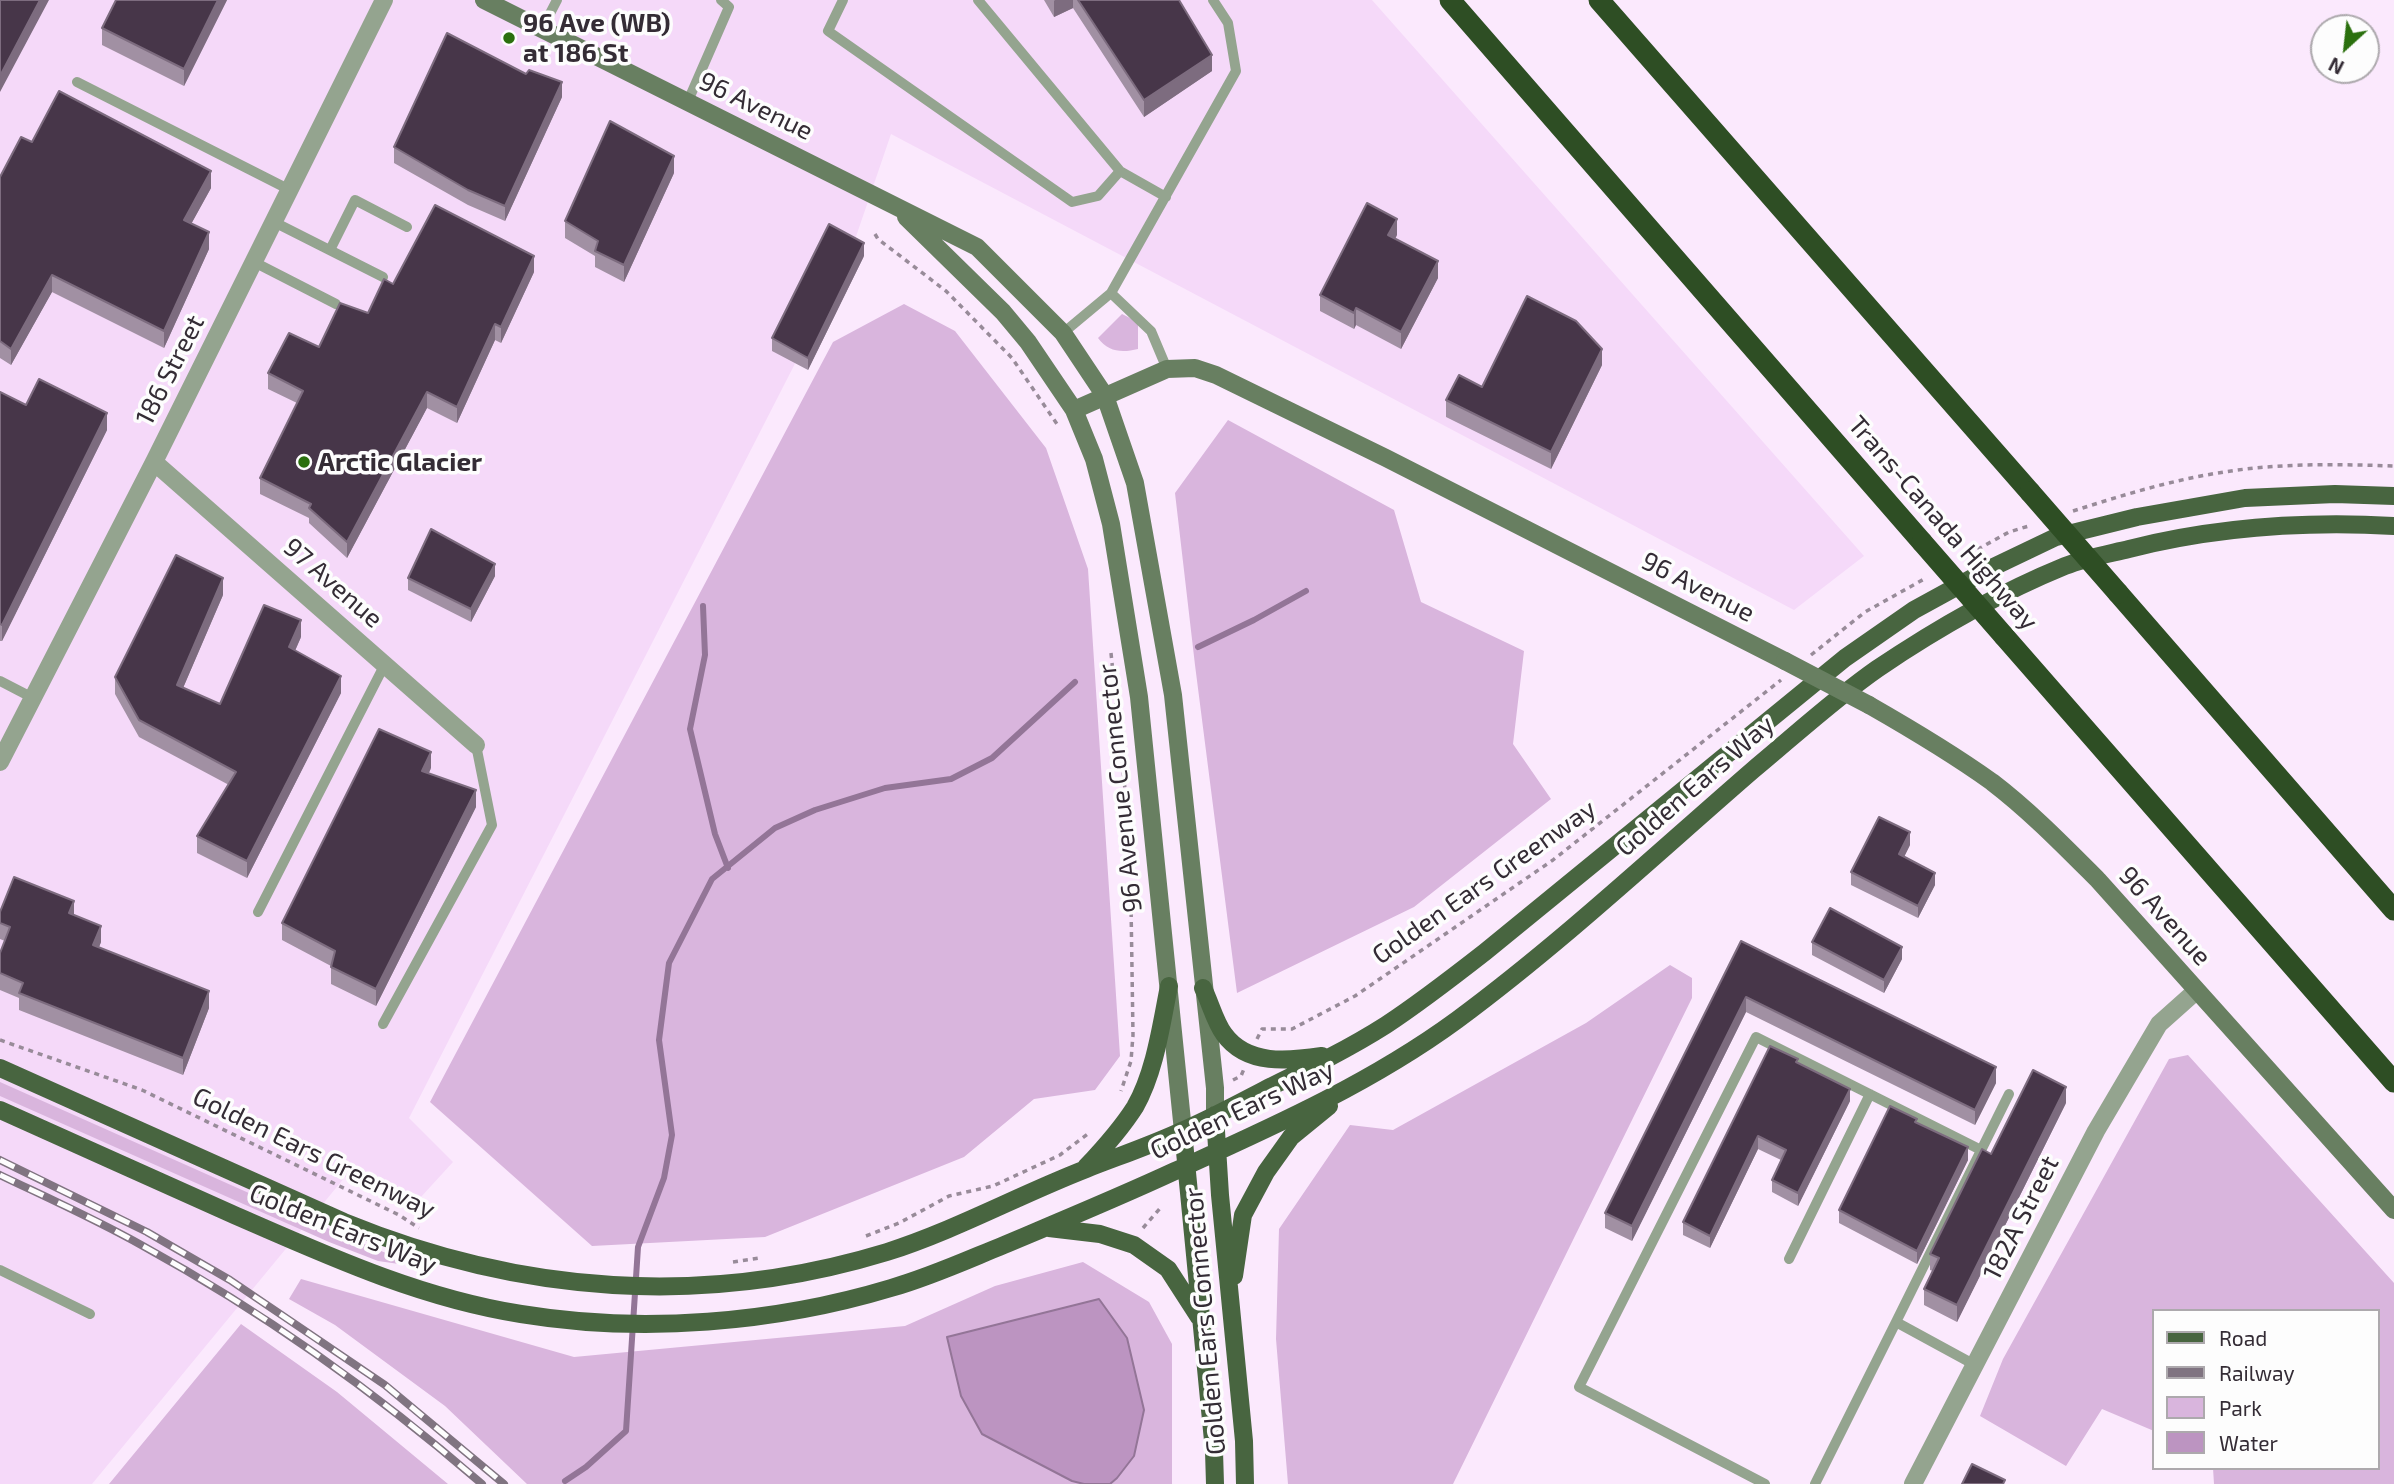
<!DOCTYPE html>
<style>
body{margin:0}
#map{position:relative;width:2394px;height:1484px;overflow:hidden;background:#fbe9fd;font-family:"Exo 2",sans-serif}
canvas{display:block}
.legend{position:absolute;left:2152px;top:1309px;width:228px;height:161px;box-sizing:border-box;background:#fdfdfd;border:2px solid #ada9ad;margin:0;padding:9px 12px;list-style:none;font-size:21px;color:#342c35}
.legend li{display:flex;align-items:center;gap:14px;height:35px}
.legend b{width:35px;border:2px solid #ada9ad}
.north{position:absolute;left:2310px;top:14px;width:70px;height:70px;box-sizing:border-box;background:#fdfdfd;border:2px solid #ada9ad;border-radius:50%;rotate:207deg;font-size:19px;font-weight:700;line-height:28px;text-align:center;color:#342c35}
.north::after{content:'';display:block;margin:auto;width:24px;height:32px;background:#2b700e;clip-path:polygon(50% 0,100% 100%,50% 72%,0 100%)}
</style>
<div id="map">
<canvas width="2394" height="1484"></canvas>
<ul class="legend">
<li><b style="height:9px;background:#486540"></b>Road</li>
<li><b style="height:9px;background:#807481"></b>Railway</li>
<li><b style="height:19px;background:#d9b5dd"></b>Park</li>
<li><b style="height:19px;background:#bc94c1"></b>Water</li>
</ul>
<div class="north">N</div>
</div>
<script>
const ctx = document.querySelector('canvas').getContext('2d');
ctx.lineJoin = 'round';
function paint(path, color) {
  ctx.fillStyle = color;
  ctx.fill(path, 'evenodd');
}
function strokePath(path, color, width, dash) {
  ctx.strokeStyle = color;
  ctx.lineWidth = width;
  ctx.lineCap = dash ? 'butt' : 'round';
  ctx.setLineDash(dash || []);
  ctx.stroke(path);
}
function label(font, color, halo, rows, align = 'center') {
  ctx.font = font + ' "Exo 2",sans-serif';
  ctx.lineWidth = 7;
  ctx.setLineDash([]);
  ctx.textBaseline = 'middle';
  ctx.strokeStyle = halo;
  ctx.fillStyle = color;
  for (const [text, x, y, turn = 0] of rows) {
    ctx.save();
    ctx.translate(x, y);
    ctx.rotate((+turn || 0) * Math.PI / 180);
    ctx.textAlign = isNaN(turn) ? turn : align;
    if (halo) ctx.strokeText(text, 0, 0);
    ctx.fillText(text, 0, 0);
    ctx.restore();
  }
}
paint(new Path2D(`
 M0,0H1372L1864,556L1794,610L891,134L848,260L409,1118L453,1162L410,1209L345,1177L92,1484H0Z`), '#f5d9f9');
paint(new Path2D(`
 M904,304L955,331L1046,448L1088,569L1120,1056L1095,1090L1034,1099L964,1157L765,1237L592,1246L430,1102L833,342Z
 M1122,314L1138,322V349C1122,353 1108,352 1098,338Z
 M1228,420L1394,510L1421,602L1524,651L1513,744L1551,799L1414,907L1237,993L1195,665L1175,493Z
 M1670,965L1692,978V998L1453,1484H1288L1276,1339L1279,1229L1350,1125L1393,1130L1586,1023Z
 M2188,1055L2394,1283V1484H2214L2213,1468H2378V1311H2154V1431L2102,1409L2066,1466L1980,1416L2003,1359L2169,1059Z
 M0,1082L334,1231L400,1259L399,1264L378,1261L329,1242L0,1096Z
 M1083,1262L1149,1302L1172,1344V1484H1110L1117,1478L1098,1299L948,1337L1072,1481L1084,1484H527L445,1406L335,1325L289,1299L301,1279L574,1357L905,1326L995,1286Z
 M241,1324L337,1392L448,1484H109Z`), '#d9b5dd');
const water = new Path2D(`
 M1099,1299L1127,1338L1144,1410L1134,1456L1117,1478L1110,1484H1084L1072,1481L982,1434L961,1396L947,1337Z`);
paint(water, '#bc94c1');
strokePath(water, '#937597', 2);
strokePath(new Path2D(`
 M703,606L705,655L690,729L715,834L728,868
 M1198,647L1254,620L1306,591
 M565,1481L586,1467L626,1431L638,1247L664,1178L672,1135L659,1040L669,963L712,879L775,828L815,810L885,788L951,779L992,758L1075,682`), '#937597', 6);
strokePath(new Path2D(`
 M875,234L878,239L946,291L1012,358L1059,427
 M2073,511C2120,496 2168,481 2218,473C2276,463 2335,464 2394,466
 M1960,559L2009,532L2032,525
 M1111,653L1130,838L1133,1035L1131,1061L1121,1091
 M1811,655L1865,612L1926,578
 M1257,1039L1262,1029H1292L1355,996L1553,860L1781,680
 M0,1040L142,1090L399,1215L419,1228
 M1233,1080L1241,1076L1244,1069
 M1143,1228L1162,1206
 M866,1236L899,1223L949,1196L993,1186L1060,1155L1089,1133
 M733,1262L760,1258`), '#988b99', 3.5, [5, 5]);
strokePath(new Path2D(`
 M843,0L828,31L1072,202L1098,196L1120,171
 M978,0L1120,171L1166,197
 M542,29L557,0
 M77,82L290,190
 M688,101L729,7L721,0
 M274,222L383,277
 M330,250L355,200L407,227
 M254,262L336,304
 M1111,293L1151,331L1167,369
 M1063,333L1111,293L1236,71L1228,23L1213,0
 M0,681L33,698
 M258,912L385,664
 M383,1024L492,825L476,745
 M1789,1259L1870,1094
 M0,1270L90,1314
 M1975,1365L1896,1322L2009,1094
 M1765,1484L1579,1387L1756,1037L1981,1150
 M1815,1484L1896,1322`), '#94a48f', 10);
strokePath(new Path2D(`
 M154,462L476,745
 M0,762L154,462L384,0
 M1913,1484L2096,1131L2159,1024L2196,991`), '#94a48f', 18);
strokePath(new Path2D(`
 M484,0L977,247L1063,333L1105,396L1135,483L1173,695L1215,1088V1115
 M906,217L1003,312L1028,342L1074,410L1094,459L1111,524L1139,697L1183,1131
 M1074,410L1167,369L1195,368L1216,375L1386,458L1785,661
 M1869,705C1911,729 1953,754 1992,782C2030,811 2064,846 2098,880L2394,1210`), '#687f61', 18);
strokePath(new Path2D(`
 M1203,988C1210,1002 1215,1022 1224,1034C1247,1066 1289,1061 1322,1056
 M0,1068L344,1222C520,1294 704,1308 887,1252C956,1230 1019,1195 1086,1169C1119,1156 1152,1145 1184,1130C1214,1117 1243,1101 1272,1086C1311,1067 1350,1048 1386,1025C1421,1002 1453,977 1485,952L1845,658L1914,610L1987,570L2056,537L2137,517L2245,498L2335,494L2394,496
 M0,1110C77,1145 155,1179 232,1214C326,1255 419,1298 521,1314C642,1334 775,1323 891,1288C930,1277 967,1260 1004,1245C1061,1221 1119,1197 1175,1171C1272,1127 1371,1083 1457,1020C1561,943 1656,854 1753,770C1794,736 1834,699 1877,669C1936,629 1999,593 2065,566C2085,558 2108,554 2129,549C2216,527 2305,521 2394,526
 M1215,1115L1220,1195L1244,1441L1245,1484
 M1183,1131L1214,1451L1215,1484
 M1086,1167C1104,1148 1121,1129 1135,1107C1155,1072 1161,1026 1169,986
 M1049,1228L1100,1234L1134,1245L1168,1269L1199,1317
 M1234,1276L1243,1215L1266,1172L1291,1137L1329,1106`), '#486540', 18);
strokePath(new Path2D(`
 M1450,0L1922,542
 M1599,0L2030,492
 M2118,593L2394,910
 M2004,636L2394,1082`), '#2e4e24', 21);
const rail = new Path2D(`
 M0,1160L147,1232L230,1280L385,1385L504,1484
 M0,1175C48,1198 97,1220 143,1246C265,1313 377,1393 482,1484`);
strokePath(rail, '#807481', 8);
strokePath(rail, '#fdfdfd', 5, [16]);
strokePath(new Path2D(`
 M1785,661L1869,705`), '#687f61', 18);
strokePath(new Path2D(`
 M2030,492L2118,593
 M1922,542L2004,636`), '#2e4e24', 21);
paint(new Path2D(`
 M227,0L184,86L102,45V28Z
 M1044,0H1179L1212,71L1144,117L1073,8L1054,17Z
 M526,74L562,97L505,221L468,205L394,163V147Z
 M32,142L211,188L191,224L209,249L164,348L52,292L11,365L0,358V177Z
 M674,173L624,282L595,267V256L565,238V221Z
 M1397,235L1395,239L1438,278L1401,349L1356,325L1354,329L1320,311V295Z
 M864,256L808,370L772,351V338Z
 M534,272L501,343L495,340L457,423L427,408L347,558L309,523V518L260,494V478L297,403L268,389V373L319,347L368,313L393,284Z
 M1602,365L1551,469L1446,417V400L1482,387Z
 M0,392L26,405L107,430L2,641H0Z
 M495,576L471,622L408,590V578Z
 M223,595L183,688L220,704L301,637L295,651L341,693L247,878L197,853V836L229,785L139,737L115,694V677Z
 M431,768L429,773L476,807L376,1006L331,984V966L282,940V923Z
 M1910,845L1904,857L1935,885L1918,918L1851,885V872Z
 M0,912L74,915L101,942L99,947L209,1008L183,1075L19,1010V998L0,990V953L5,941L0,939Z
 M1741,941L1996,1083L1975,1125L1746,1012L1632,1241L1605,1228V1213Z
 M1812,942L1902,959L1884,993L1812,955Z
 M1798,1063L1850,1101L1798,1206L1772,1192V1180L1781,1160L1758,1149L1710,1248L1683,1235V1222Z
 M2066,1103L1957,1322L1924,1305V1289L1933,1271L1930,1270V1254L1991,1154Z
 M1917,1122L1968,1160L1917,1264L1839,1223V1210Z`), '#a190a3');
paint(new Path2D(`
 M40,0H49L0,92V76Z
 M218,0H227L184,86V69Z
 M1055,0H1073V8L1054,17V1Z
 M1212,55V71L1144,117V100Z
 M562,82V97L505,221V206Z
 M674,156V173L624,282V265Z
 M211,171V188L184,237V220Z
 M1397,219V235L1388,252V235Z
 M209,232V249L164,348V331Z
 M864,243V256L808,370V358Z
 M534,256V272L501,343V327Z
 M1438,261V278L1401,349V332Z
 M52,275V292L11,365V349Z
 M1356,308V325L1354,329V313Z
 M495,324V340L457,423V407Z
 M1602,349V365L1551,469V452Z
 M427,392V408L347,558V542Z
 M107,413V430L2,641V625Z
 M495,564V576L471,622V609Z
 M223,578V595L177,702V685Z
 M301,620V637L289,664V647Z
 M341,676V693L247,878V861Z
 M431,752V768L422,787V771Z
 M476,790V807L376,1006V989Z
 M1910,832V845L1899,867V854Z
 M1935,873V885L1918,918V906Z
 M74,901V917L69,913Z
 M101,926V942L93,962V945Z
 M1902,947V959L1884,993V980Z
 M209,991V1008L183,1075V1058Z
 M1746,997V1012L1632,1241V1226Z
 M1996,1067V1083L1975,1125V1110Z
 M2066,1087V1103L1957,1322V1305Z
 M1850,1089V1101L1798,1206V1193Z
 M1758,1136V1149L1710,1248V1236Z
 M1968,1147V1160L1917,1264V1251Z`), '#7d6c7f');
const building = new Path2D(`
 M0,0H40L0,76Z
 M116,0H218L184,69L102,28Z
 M1078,0H1179L1212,55L1144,100Z
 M447,33L526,74L529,70L562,82L505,206L468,190L394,147Z
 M59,91L211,171L184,220L209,232L164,331L52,275L11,349L0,341V177L21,137L32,142Z
 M610,121L674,156L624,265L595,251L598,241L565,221Z
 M1367,203L1397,219L1388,235L1438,261L1401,332L1356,308L1354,313L1320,295Z
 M435,205L534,256L501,327L495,324L457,407L427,392L347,542L309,508L311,504L260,478L303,391L268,373L289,333L319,347L340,303L368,313L384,279L393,284Z
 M829,224L864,243L808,358L772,338Z
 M1527,296L1576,321L1602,349L1551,452L1446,400L1459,375L1482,387Z
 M39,379L107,413L2,625L0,624V392L26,405Z
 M431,529L495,564L471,609L408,578Z
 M176,555L223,578L177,685L220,704L264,605L301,620L289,647L341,676L247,861L197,836L236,772L139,720L115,677Z
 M379,729L431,752L422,771L476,790L376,989L331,967L335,951L282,923Z
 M1879,817L1910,832L1899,854L1935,873L1918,906L1851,872Z
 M14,877L74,901L69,913L101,926L93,945L209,991L183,1058L19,993L23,983L0,973V953L10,927L0,923V912Z
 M1830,908L1902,947L1884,980L1812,942Z
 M1741,941L1996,1067L1975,1110L1746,997L1632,1226L1605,1213Z
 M1770,1046L1798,1059L1796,1062L1850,1089L1798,1193L1772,1180L1786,1150L1758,1136L1710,1236L1683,1222Z
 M2033,1070L2066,1087L1957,1305L1924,1289L1939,1258L1930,1254L1982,1149L1991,1154Z
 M1890,1106L1917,1119L1915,1122L1968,1147L1917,1251L1839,1210Z
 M1972,1464L2005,1480L2003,1484H1962Z`);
paint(building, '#473649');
strokePath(building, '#7d6c7f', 2);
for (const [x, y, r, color] of [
 [509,38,7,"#2b700e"],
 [304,462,7,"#2b700e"]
]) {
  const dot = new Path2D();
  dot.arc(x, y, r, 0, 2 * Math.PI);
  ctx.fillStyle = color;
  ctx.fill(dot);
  strokePath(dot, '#fdfdfd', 2.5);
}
label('bold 26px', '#342c35', '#fdfdfd', [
 ["96 Ave (WB)",523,23],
 ["at 186 St",523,53],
 ["Arctic Glacier",318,462]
], 'left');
label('26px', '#342c35', '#fdfdfd', [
 ["96 Avenue",756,106,26],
 ["186 Street",170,370,-63],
 ["Trans-Canada Highway",1943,523,49],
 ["97 Avenue",333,583,41],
 ["96 Avenue",1698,587,27],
 ["Golden Ears Way",1695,786,-41],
 ["96 Avenue Connector",1120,788,-96],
 ["Golden Ears Greenway",1484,882,-35],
 ["96 Avenue",2165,916,48],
 ["Golden Ears Way",1242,1110,-25],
 ["Golden Ears Greenway",314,1153,26],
 ["182A Street",2021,1218,-63],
 ["Golden Ears Way",343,1229,22],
 ["Golden Ears Connector",1205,1321,-95]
]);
</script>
